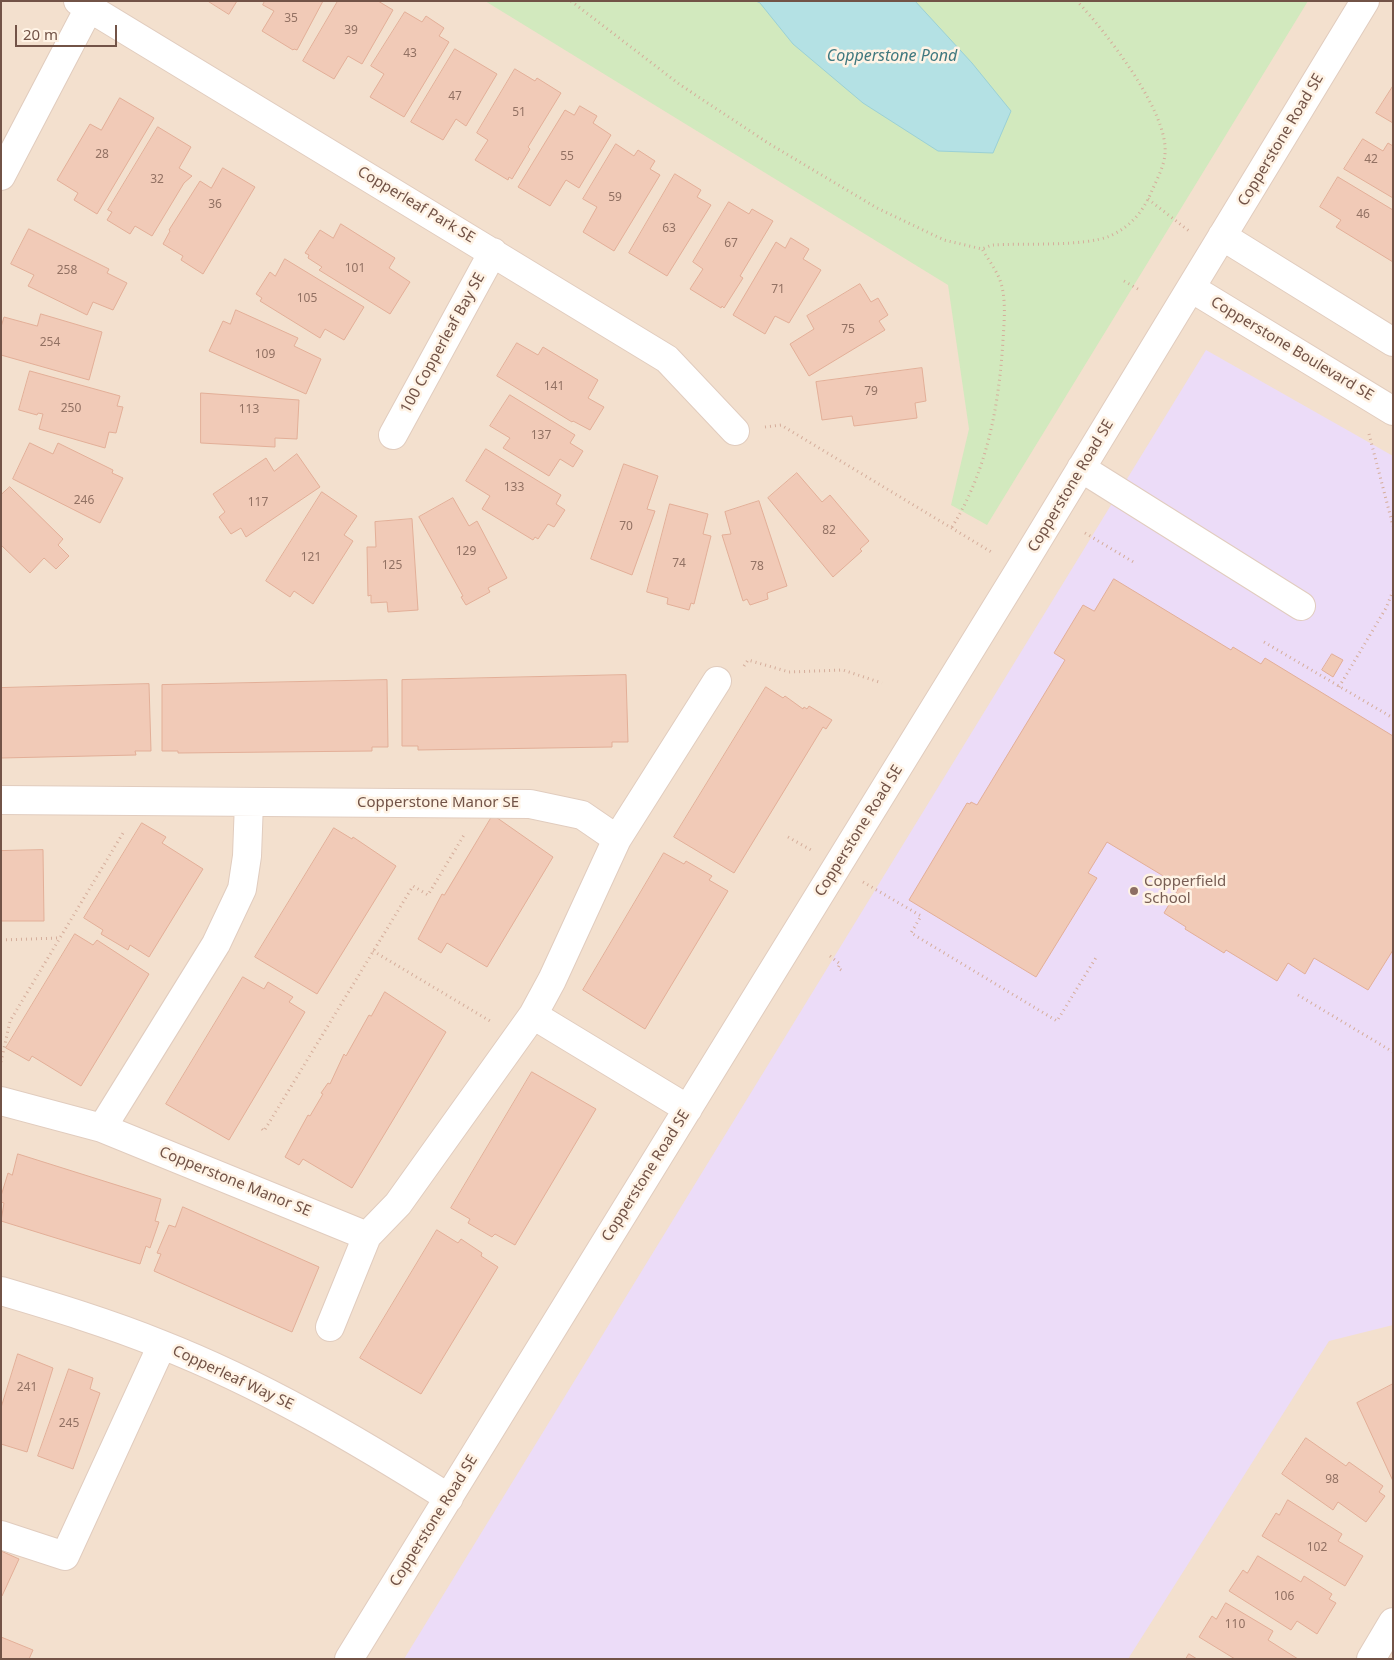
<!DOCTYPE html>
<style>
body{margin:0}
#map{position:relative;width:1394px;height:1660px;overflow:hidden;background:#fcefdf;font-family:"Noto Sans",sans-serif}
canvas{display:block}
.frame{position:absolute;inset:0;border:2px solid #725347;pointer-events:none}
.scale{position:absolute;left:15px;top:25px;width:102px;height:22px;box-sizing:border-box;border:2px solid #725347;border-top:0;padding-left:6px;font-size:15px;line-height:18px;white-space:nowrap;color:#725347;-webkit-text-stroke:4px #fff3e5;paint-order:stroke}
</style>
<div id="map">
<canvas width="1394" height="1660"></canvas>
<div class="frame"></div>
<div class="scale">20 m</div>
</div>
<script>
const ctx = document.querySelector('canvas').getContext('2d');
ctx.lineJoin = 'round';
function paint(path, color) {
  ctx.fillStyle = color;
  ctx.fill(path, 'evenodd');
}
function strokePath(path, color, width, dash) {
  ctx.strokeStyle = color;
  ctx.lineWidth = width;
  ctx.lineCap = dash ? 'butt' : 'round';
  ctx.setLineDash(dash || []);
  ctx.stroke(path);
}
function label(font, color, halo, rows, align = 'center') {
  ctx.font = font + ' "Noto Sans",sans-serif';
  ctx.lineWidth = 5;
  ctx.setLineDash([]);
  ctx.textBaseline = 'middle';
  ctx.strokeStyle = halo;
  ctx.fillStyle = color;
  for (const [text, x, y, turn = 0] of rows) {
    ctx.save();
    ctx.translate(x, y);
    ctx.rotate((+turn || 0) * Math.PI / 180);
    ctx.textAlign = isNaN(turn) ? turn : align;
    if (halo) ctx.strokeText(text, 0, 0);
    ctx.fillText(text, 0, 0);
    ctx.restore();
  }
}
paint(new Path2D(`
 M1,1H1393V1659H1Z`), '#f3e0ce');
paint(new Path2D(`
 M1206,350L1393,456V1325L1329,1341L1128,1659H404Z`), '#ecdcf8');
paint(new Path2D(`
 M485,1H1308L987,525L951,505L969,429L948,285Z`), '#d2e9be');
const water = new Path2D(`
 M756,1H915L972,63L1011,111L993,153L938,151L863,103L793,44L760,3Z`);
paint(water, '#b4e1e4');
strokePath(water, '#9bd1d6', 1);
const building = new Path2D(`
 M208,1H237L229,14Z
 M265,1H323L297,50L294,49L293,50L262,31L274,11L263,5Z
 M338,1H378L393,10L362,64L348,56L334,79L303,61Z
 M405,12L422,22L426,16L444,28L439,36L449,42L404,117L370,97L384,74L371,66Z
 M455,49L497,74L466,126L456,119L443,140L411,122Z
 M515,69L535,81L537,78L561,93L528,147L530,149L512,179L509,177L508,180L475,160L488,140L477,133Z
 M1393,86V123L1376,113Z
 M120,98L154,118L97,214L74,200L78,193L57,180L90,124L101,130Z
 M580,106L597,116L593,123L611,135L579,188L566,180L550,206L518,187L565,110L574,115Z
 M158,127L191,147L179,168L192,176L184,183L152,236L135,226L130,234L107,220L112,212L108,210Z
 M1363,139L1383,151L1388,143L1393,146V198L1344,169Z
 M616,144L634,156L638,150L655,161L650,169L660,175L614,251L583,232L597,207L583,199Z
 M223,168L255,187L203,274L181,260L183,256L163,244L170,231L169,230L200,181L211,188Z
 M675,174L701,190L697,197L711,205L667,276L629,253Z
 M1338,177L1393,210V262L1336,227L1341,220L1320,207Z
 M729,202L749,214L752,209L773,221L740,276L743,278L724,308L722,306L721,308L690,289L703,269L693,262Z
 M341,224L395,258L389,268L410,282L390,314L319,270L322,267L308,258L309,255L305,253L320,230L333,238Z
 M29,229L109,269L107,273L127,283L113,310L93,302L87,315L28,286L34,275L11,264Z
 M791,238L809,249L803,259L821,270L789,323L775,316L765,334L733,315L776,242L785,248Z
 M285,259L364,307L344,340L325,329L320,338L260,301L262,298L256,294L270,272L275,276Z
 M860,284L871,302L878,298L888,315L879,321L885,330L809,376L790,344L814,329L807,316Z
 M236,310L298,338L294,346L321,359L306,394L209,351L223,321L230,324Z
 M41,314L102,332L89,380L1,355V327L4,317L37,326Z
 M517,343L538,355L543,347L598,380L588,398L604,407L590,430L573,421L572,422L497,376Z
 M922,368L926,401L915,403L917,418L854,426L852,416L822,420L816,382Z
 M30,371L120,396L117,406L123,407L116,433L109,432L105,448L39,429L43,414L38,413L37,415L19,410Z
 M201,393L299,400L297,439L275,438V447L201,443Z
 M510,395L575,435L570,443L583,451L573,467L560,459L549,476L503,448L510,438L490,426Z
 M30,443L53,454L58,443L113,470L112,473L123,478L100,523L13,479Z
 M486,449L561,495L556,504L565,510L554,527L548,524L538,539L535,537L533,540L482,509L490,496L466,481Z
 M297,454L320,487L246,537L241,528L231,534L219,517L225,512L213,494L266,458L274,471Z
 M624,464L658,476L647,509L655,511L632,575L591,559Z
 M797,473L822,502L830,495L869,541L860,549L862,551L833,577L768,498Z
 M10,487L63,539L58,545L69,556L56,569L44,558L30,573L1,545V495Z
 M322,492L357,516L344,535L353,541L313,604L294,591L290,597L266,581Z
 M453,498L469,526L477,521L507,578L488,588L490,592L466,605L461,597L463,596L419,517Z
 M759,501L787,586L767,593L768,599L750,605L747,599L743,601L722,535L731,534L725,512Z
 M670,504L708,514L703,534L711,536L694,604L691,603L689,610L667,604L668,598L647,592Z
 M412,519L418,610L388,612L387,602L371,603V595L368,596L367,547H376L375,522Z
 M1114,579L1231,650L1233,647L1261,664L1265,658L1393,736V950L1368,990L1314,958L1305,974L1288,963L1277,981L1226,950L1224,953L1185,929L1186,927L1164,913L1180,886L1107,842L1088,873L1097,878L1036,977L909,900L967,803L970,804L971,802L977,805L1065,660L1054,653L1083,605L1094,611Z
 M1332,654L1343,660L1333,677L1322,670Z
 M626,675L628,742H612V747L418,750V746H402V680Z
 M387,680L388,747H372V751L178,753V751H162V685Z
 M149,684L151,751H135L136,755L1,758V688Z
 M766,687L783,698L785,696L803,709L804,707L807,709L809,706L832,720L826,729L823,727L734,873L674,837Z
 M493,815L553,857L487,967L447,943L441,953L418,939L442,894L444,895Z
 M142,823L166,837L162,843L203,869L149,957L130,945L128,950L101,934L103,930L84,918Z
 M334,828L352,839L353,837L396,866L317,994L255,957Z
 M43,850L44,921H1V851Z
 M664,853L684,864L686,861L712,876L709,880L728,891L645,1029L583,990Z
 M75,934L93,945L97,940L149,974L81,1086L32,1056L29,1061L6,1048Z
 M243,977L264,989L268,982L293,997L289,1002L305,1012L229,1140L166,1104Z
 M385,992L446,1032L352,1188L303,1159L299,1165L285,1157L308,1115L310,1116L323,1094L321,1093L328,1083L330,1084L344,1054L346,1056L369,1015L371,1016Z
 M532,1072L596,1109L515,1245L495,1234L492,1237L468,1223L470,1219L451,1208Z
 M18,1154L161,1199L155,1221L159,1222L150,1248L146,1246L140,1264L1,1221L4,1203L1,1202V1196L8,1173L12,1175Z
 M183,1207L319,1267L292,1332L154,1271L161,1254L157,1253L169,1225L175,1227Z
 M437,1230L458,1243L461,1239L482,1253L481,1256L498,1267L421,1394L360,1358Z
 M18,1354L53,1368L27,1452L1,1444V1408Z
 M69,1369L93,1378L90,1389L100,1393L73,1469L38,1456Z
 M1393,1384V1481L1357,1403Z
 M1306,1438L1346,1466L1349,1462L1383,1486L1379,1492L1385,1496L1366,1522L1338,1502L1333,1510L1282,1474Z
 M1288,1500L1342,1534L1338,1541L1363,1556L1345,1586L1262,1536L1276,1513L1279,1515Z
 M1,1551L19,1559L2,1596H1Z
 M1258,1556L1301,1582L1304,1576L1332,1594L1329,1599L1336,1603L1317,1634L1297,1621L1291,1630L1229,1591L1243,1570L1247,1573Z
 M1226,1603L1273,1631L1268,1640L1298,1659H1235L1199,1637L1212,1616L1216,1619Z
 M1,1637L33,1650L29,1659H1Z
 M1189,1654L1197,1659H1186Z`);
paint(building, '#f1cab7');
strokePath(building, '#e3af98', 1);
const minor = new Path2D(`
 M78,1L667,359L735,431
 M1,176L89,8
 M1222,236L1393,342
 M1191,288L1393,411
 M393,435L493,252
 M1081,468L1301,606
 M1,800L530,804L582,815L617,839
 M533,1015L688,1109
 M1,1101L102,1128L367,1236
 M102,1128L216,944L242,889L247,856L249,802
 M1,1291C55,1307 108,1323 160,1344C262,1384 357,1440 449,1498
 M330,1327L367,1236L398,1204L533,1015L552,980L617,839L717,681
 M1,1535L65,1556L162,1345
 M349,1659L1020,569L1365,1
 M1371,1659L1393,1622`);
strokePath(minor, '#e1ccbe', 30);
strokePath(new Path2D(`
 M571,1L679,84L768,143L877,208L944,240L982,249L992,245C1023,243 1083,247 1110,236C1130,227 1142,213 1151,193C1156,181 1164,167 1165,154C1169,112 1105,31 1077,1
 M1148,199L1189,231
 M1124,281L1138,289
 M765,427L781,425L993,553
 M1369,434L1393,526
 M952,527C987,471 999,406 1003,340C1004,323 1006,304 1002,287C999,273 989,261 982,249
 M1085,533L1135,563
 M1264,642L1393,718
 M744,666L748,660L789,672L843,670L882,683
 M1339,687L1386,608L1393,591
 M788,837L811,850
 M863,882L921,916L911,933L1057,1021L1097,956
 M1,940L59,938
 M373,951L490,1021
 M830,956L840,964L838,968L844,972
 M1298,995L1393,1052
 M1,1062L10,1021L123,833
 M262,1129L264,1131L413,886L428,895L464,835`), '#d5ad9b', 3, [1, 4]);
strokePath(minor, '#fff', 28);
for (const [x, y, r, color] of [
 [1134,891,5,"#8d6e63"]
]) {
  const dot = new Path2D();
  dot.arc(x, y, r, 0, 2 * Math.PI);
  ctx.fillStyle = color;
  ctx.fill(dot);
  strokePath(dot, '#fff3e5', 2);
}
label('12px', '#927163', null, [
 ["35",291,19],
 ["39",351,31],
 ["43",410,54],
 ["47",455,97],
 ["51",519,113],
 ["28",102,155],
 ["55",567,157],
 ["42",1371,160],
 ["32",157,180],
 ["59",615,198],
 ["36",215,205],
 ["46",1363,215],
 ["63",669,229],
 ["67",731,244],
 ["101",355,269],
 ["258",67,271],
 ["71",778,290],
 ["105",307,299],
 ["75",848,330],
 ["254",50,343],
 ["109",265,355],
 ["141",554,387],
 ["79",871,392],
 ["250",71,409],
 ["113",249,410],
 ["137",541,436],
 ["133",514,488],
 ["246",84,501],
 ["117",258,503],
 ["70",626,527],
 ["82",829,531],
 ["129",466,552],
 ["121",311,558],
 ["74",679,564],
 ["125",392,566],
 ["78",757,567],
 ["241",27,1388],
 ["245",69,1424],
 ["98",1332,1480],
 ["102",1317,1548],
 ["106",1284,1597],
 ["110",1235,1625]
]);
label('15px', '#725347', '#fff3e5', [
 ["Copperstone Road SE",1281,140,-59],
 ["Copperleaf Park SE",416,205,31],
 ["100 Copperleaf Bay SE",443,343,-61],
 ["Copperstone Boulevard SE",1292,349,31],
 ["Copperstone Road SE",1071,486,-59],
 ["Copperstone Manor SE",438,803],
 ["Copperstone Road SE",859,831,-58],
 ["Copperstone Road SE",646,1176,-58],
 ["Copperstone Manor SE",235,1182,22],
 ["Copperleaf Way SE",233,1378,25],
 ["Copperstone Road SE",434,1521,-58]
]);
label('15px', '#785e54', '#fff3e5', [
 ["Copperfield",1144,882],
 ["School",1144,899]
], 'left');
label('italic 16px', '#3f787f', '#fff3e5', [
 ["Copperstone Pond",892,56]
]);
</script>
